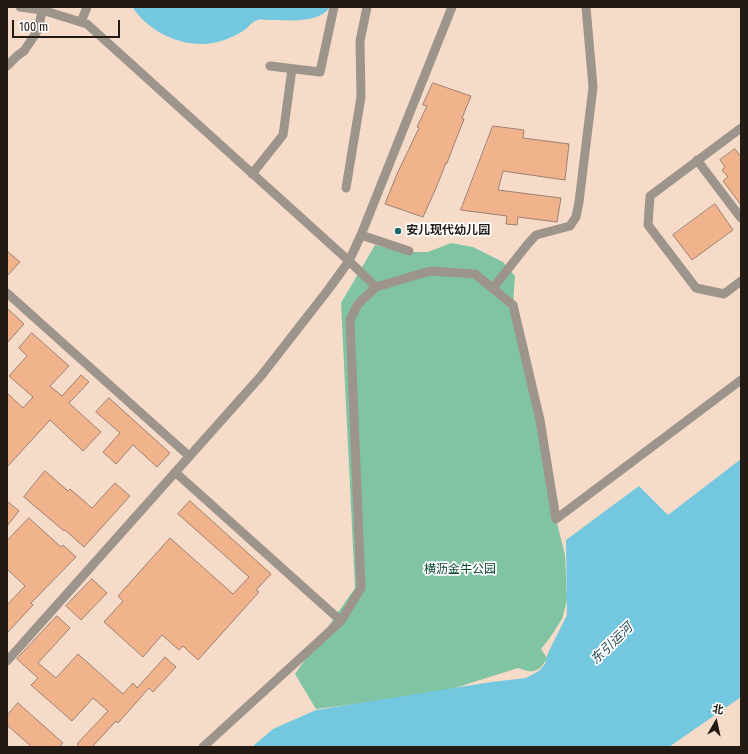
<!DOCTYPE html>
<meta charset="utf-8">
<style>
body{margin:0}
#map{position:relative;width:748px;height:754px;overflow:hidden;background:#f6dbc9;font-family:"Fira Sans Condensed","Noto Sans SC",sans-serif}
canvas{display:block}
.frame{position:absolute;inset:0;border:8px solid #241a14;pointer-events:none}
.north{position:absolute;left:696px;top:702px;width:40px;height:40px;-webkit-text-stroke:3px #fff;paint-order:stroke;rotate:9deg;font-size:11px;font-weight:700;line-height:16px;text-align:center;color:#241a14}
.north::after{content:'';display:block;margin:auto;width:14px;height:18px;background:#241a14;clip-path:polygon(50% 0,100% 100%,50% 72%,0 100%)}
.scale{position:absolute;left:12px;top:20px;width:108px;height:18px;box-sizing:border-box;border:2px solid #241a14;border-top:0;padding-left:5px;font-size:12px;line-height:14px;white-space:nowrap;color:#241a14;-webkit-text-stroke:3px #fff;paint-order:stroke}
</style>
<div id="map">
<canvas width="748" height="754"></canvas>
<div class="frame"></div>
<div class="north">北</div>
<div class="scale">100 m</div>
</div>
<script>
const ctx = document.querySelector('canvas').getContext('2d');
ctx.lineJoin = 'round';
function paint(path, color) {
  ctx.fillStyle = color;
  ctx.fill(path, 'evenodd');
}
function strokePath(path, color, width, dash) {
  ctx.strokeStyle = color;
  ctx.lineWidth = width;
  ctx.lineCap = dash ? 'butt' : 'round';
  ctx.setLineDash(dash || []);
  ctx.stroke(path);
}
function label(font, color, halo, rows, align = 'center') {
  ctx.font = font + ' "Fira Sans Condensed","Noto Sans SC",sans-serif';
  ctx.lineWidth = 3.5;
  ctx.setLineDash([]);
  ctx.textBaseline = 'middle';
  ctx.strokeStyle = halo;
  ctx.fillStyle = color;
  for (const [text, x, y, turn = 0] of rows) {
    ctx.save();
    ctx.translate(x, y);
    ctx.rotate((+turn || 0) * Math.PI / 180);
    ctx.textAlign = isNaN(turn) ? turn : align;
    if (halo) ctx.strokeText(text, 0, 0);
    ctx.fillText(text, 0, 0);
    ctx.restore();
  }
}
paint(new Path2D(`
 M451,243L473,247L503,262L515,276L513,305L556,519L565,555L567,600L562,619L549,639L541,649L547,658C540,672 532,674 518,668L439,693L316,709L295,674L355,588L341,303L375,245L402,252H428Z`), '#80c4a3');
paint(new Path2D(`
 M133,7H330C319,24 287,20 270,20C266,20 261,19 258,20C252,21 248,28 243,31C238,34 232,37 227,39C197,51 164,40 142,19C139,15 135,12 133,7Z
 M741,459V697L669,747H252L273,729L316,710L491,682L526,678L539,671L545,664L548,653L567,615L566,540L639,486L668,515Z`), '#73c8df');
const building = new Path2D(`
 M433,83L471,96L462,118L464,119L455,142L447,163H446L436,188L423,217L385,204L397,174L419,128L417,127L427,106L423,105Z
 M493,126L524,130L523,138L569,144L565,180L503,171L498,190L561,198L557,222L518,217L517,225L506,224L507,216L461,210Z
 M735,149L741,157V205L723,181L728,177L722,170L725,167L720,160Z
 M715,204L733,230L692,260L673,235Z
 M7,251L20,262L7,276Z
 M7,308L24,324L7,343Z
 M32,333L69,366L50,386L62,396L81,375L89,382L69,403L101,432L83,451L50,420L7,467V393L23,408L33,397L9,376L27,356L19,348Z
 M109,398L170,453L157,467L133,445L116,464L103,452L120,433L96,412Z
 M45,471L68,491L70,489L92,508L115,483L130,496L84,547L65,530L64,531L24,497Z
 M7,501L19,511L7,526Z
 M190,501L271,574L256,590L259,592L198,660L183,646L179,650L162,635L143,657L104,622L123,601L118,596L170,538L233,594L249,577L178,514Z
 M29,518L61,547L63,545L76,557L31,603L33,605L7,633V605L24,587L25,586L7,569V541Z
 M92,579L107,593L81,620L66,606Z
 M57,616L70,628L38,663L56,678L78,654L123,694L133,683L137,688L165,657L176,667L153,692L149,688L118,723L116,721L92,747H80L77,744L108,711L93,698L72,721L31,685L38,678L17,659Z
 M18,703L63,743L59,747H32L7,725V716Z`);
paint(building, '#f1b38c');
strokePath(building, '#9b8172', 1);
strokePath(new Path2D(`
 M20,7L42,10L87,24L349,261L376,287
 M81,22L87,7
 M7,66L17,56L24,51L38,30L43,7
 M270,66L320,72L334,7
 M741,128L650,196L648,225L696,288L724,294L741,281
 M697,160L741,218
 M252,174L283,135L292,69
 M346,188L361,97L360,41L367,7
 M361,235L409,251
 M493,288L527,245L536,235L570,226L576,217L579,202L593,87L586,7
 M7,293L189,456
 M175,472L341,621
 M7,661L261,376L328,290L349,261L361,235L452,7
 M203,747L341,621L361,588L350,320L358,304L376,287L430,271L475,274L513,305L540,420L556,519L741,380`), '#9d948b', 9);
for (const [x, y, r, color] of [
 [398,231,4,"#186668"]
]) {
  const dot = new Path2D();
  dot.arc(x, y, r, 0, 2 * Math.PI);
  ctx.fillStyle = color;
  ctx.fill(dot);
  strokePath(dot, '#fff', 1.5);
}
label('bold 12px', '#241a14', '#fff', [
 ["安儿现代幼儿园",406,231]
], 'left');
label('12px', '#094630', '#fff', [
 ["横沥金牛公园",460,570]
]);
label('italic 13px', '#1e4550', '#fff', [
 ["东引运河",612,644,-44]
]);
</script>
